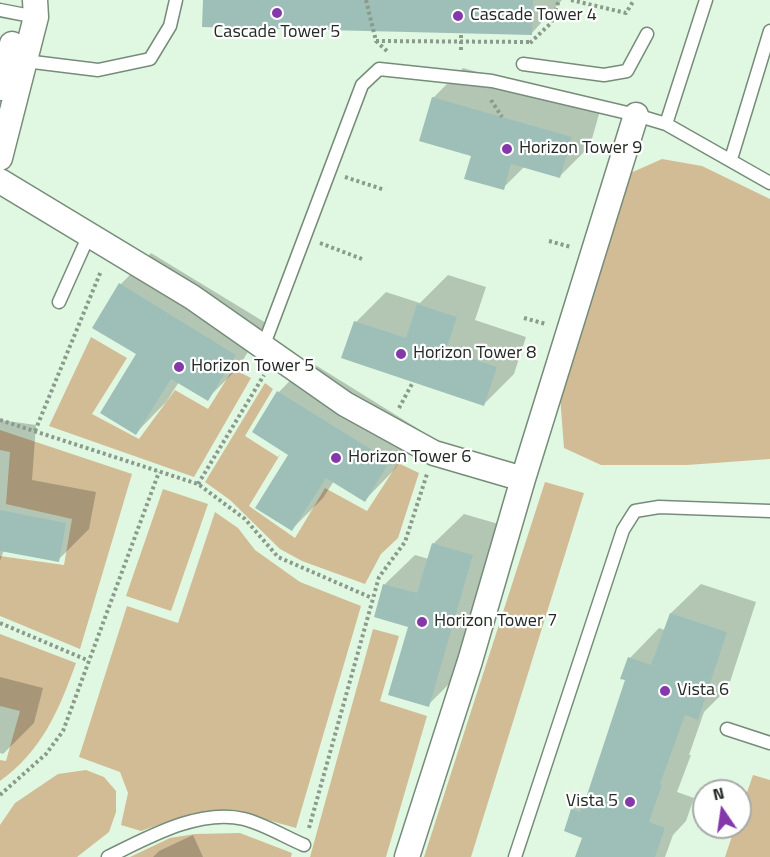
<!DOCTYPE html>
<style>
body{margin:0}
#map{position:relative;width:770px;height:857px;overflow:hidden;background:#e0f8e2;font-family:"Titillium Web",sans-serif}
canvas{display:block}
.north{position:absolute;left:692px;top:779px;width:60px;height:60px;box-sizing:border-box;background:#fff;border:2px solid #a7aaa7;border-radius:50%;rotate:347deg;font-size:16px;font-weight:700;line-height:24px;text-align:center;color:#222a23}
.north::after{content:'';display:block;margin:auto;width:21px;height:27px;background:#8438aa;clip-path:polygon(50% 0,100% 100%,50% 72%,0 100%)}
</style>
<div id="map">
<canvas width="770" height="857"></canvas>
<div class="north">N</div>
</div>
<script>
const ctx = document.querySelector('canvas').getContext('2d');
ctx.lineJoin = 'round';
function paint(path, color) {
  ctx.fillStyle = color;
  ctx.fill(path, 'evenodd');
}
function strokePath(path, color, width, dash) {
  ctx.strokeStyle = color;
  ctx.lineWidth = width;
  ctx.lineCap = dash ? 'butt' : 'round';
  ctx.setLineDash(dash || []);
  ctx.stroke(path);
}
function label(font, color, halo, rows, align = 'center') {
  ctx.font = font + ' "Titillium Web",sans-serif';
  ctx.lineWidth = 4.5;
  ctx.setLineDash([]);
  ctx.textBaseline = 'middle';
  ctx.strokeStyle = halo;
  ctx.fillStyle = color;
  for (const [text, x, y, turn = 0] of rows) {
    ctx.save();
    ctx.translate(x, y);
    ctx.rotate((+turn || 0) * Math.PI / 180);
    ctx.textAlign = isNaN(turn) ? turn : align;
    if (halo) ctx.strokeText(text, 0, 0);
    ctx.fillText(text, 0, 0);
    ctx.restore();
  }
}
paint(new Path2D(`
 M662,159L702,166L770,199V459L687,465H601L564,448L560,396L626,175Z
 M91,337L127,358L92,414L139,439L175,390L208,409L233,369L251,378L194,477L49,426Z
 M265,383L273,389L245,436L278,457L281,453L249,506L295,538L325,488L367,511L398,463L419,473L398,538L381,554L365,584L302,561L280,549L230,500L205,482Z
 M0,430L132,474L80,649L0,616V556L64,565L72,519L6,504L10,452L0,450Z
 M545,482L584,493L471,857H424Z
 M163,489L208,504L171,611L126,596Z
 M215,512L238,528L255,550L300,582L361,606L296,828L243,813L219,810L190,814L141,831L121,825L128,793L120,772L79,757L127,606L178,623Z
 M373,629L399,636L380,701L427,716L386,857H310Z
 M0,634L76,663C59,710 42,751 0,781V760L6,761L20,711L0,706Z
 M86,770L104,777L116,791V812L109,832L77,857H0V825L15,803L58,774Z
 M753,775L770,780V857H725L735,827H740V813Z
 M240,833L292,853L291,857H130L170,838L195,834Z`), '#d1bc96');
paint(new Path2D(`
 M204,0H562L531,34Z
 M463,68L601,107L590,146L560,176L525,166L503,188L433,98Z
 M151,253L266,323L238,368L207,399L179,382L166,402L136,433L138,354L121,284Z
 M448,275L486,287L475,320L526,337L514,374L484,404L343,357L356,322L386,292L420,303Z
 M309,361L420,430L395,469L365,500L334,481L323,498L292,529L290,454L279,392Z
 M0,420L36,425L32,480L96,492L89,529L58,560L4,550L0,561Z
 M464,514L502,525L458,675L428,705L410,626L376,616L385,584L415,555L429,559L434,543Z
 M701,584L756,602L728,688L704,712L689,755H691L677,792L694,798L686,821L673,835L665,857H577L584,837L572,810L590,792L627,679L630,658L659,628L665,630L671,613Z
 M0,677L43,688L34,723L3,754L0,753Z
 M193,835L203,857H153L159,851Z`), '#0003');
paint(new Path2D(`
 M203,0H533L532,35L202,27Z
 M432,97L572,137L560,178L511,164L504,190L464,179L471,156L419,141Z
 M119,283L236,355L208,401L171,379L136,435L100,413L136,354L92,328Z
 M417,304L457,317L446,350L497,367L484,406L341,358L354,321L406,338Z
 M277,391L390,461L365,502L326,478L292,531L255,508L288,455L252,432Z
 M0,510L66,523L59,562L0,551Z
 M432,543L473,555L429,707L388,695L408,627L374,617L383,584L417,593Z
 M670,613L727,632L698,720L685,715L660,784L662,785L649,822L665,828L655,857H575L582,838L564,831L571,809L580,812L584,804L625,680L620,679L628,657L651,665Z`), '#9dbfb8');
const service = new Path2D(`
 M0,10L36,17
 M25,61L98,70L150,59L170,26L176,0
 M523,64L604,75L627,71L647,34
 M666,124L706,0
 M731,159L770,31
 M59,302L89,235
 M263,347L362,85L379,69L492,81L636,115L666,124L770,183
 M727,729L770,743
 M108,857C147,838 199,808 244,819C264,824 285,837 304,845
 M515,857L623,530L635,511L659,507L770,511`);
const minor = new Path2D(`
 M0,88L12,44
 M0,158L36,17L35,0
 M0,181L192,297L345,404L434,453L523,479
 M407,857L470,661L523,479L636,115`);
strokePath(service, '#768c79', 15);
strokePath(minor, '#768c79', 27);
strokePath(new Path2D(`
 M366,0L376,41L387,51
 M571,0L626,13L634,0
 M376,41L531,42
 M530,43L551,23L559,0
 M461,50V34
 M491,100L502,117
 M345,177L385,190
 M549,241L571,247
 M320,243L362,259
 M524,318L546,324
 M399,408L413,382
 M0,420L198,484L245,519L278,557L372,598
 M35,431L101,271
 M198,484L264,375
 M0,623L87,660
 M0,795L46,754L63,731L159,472
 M309,828L379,577L405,542L427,474`), '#8a9a8b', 4, [3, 3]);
strokePath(service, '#fff', 12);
strokePath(minor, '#fff', 24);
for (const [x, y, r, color] of [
 [277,13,6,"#8438aa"],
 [458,16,6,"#8438aa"],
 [507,149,6,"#8438aa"],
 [401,354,6,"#8438aa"],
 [179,367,6,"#8438aa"],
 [336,458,6,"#8438aa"],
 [422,622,6,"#8438aa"],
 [665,691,6,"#8438aa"],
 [630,802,6,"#8438aa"]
]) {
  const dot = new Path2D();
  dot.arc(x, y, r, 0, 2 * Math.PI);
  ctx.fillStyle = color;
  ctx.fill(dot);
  strokePath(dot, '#fff', 2);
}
label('18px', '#222a23', '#fff', [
 ["Cascade Tower 4",470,16],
 ["Cascade Tower 5",277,33,"center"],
 ["Horizon Tower 9",519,149],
 ["Horizon Tower 8",413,354],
 ["Horizon Tower 5",191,367],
 ["Horizon Tower 6",348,458],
 ["Horizon Tower 7",434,622],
 ["Vista 6",677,691],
 ["Vista 5",618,802,"right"]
], 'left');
</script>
